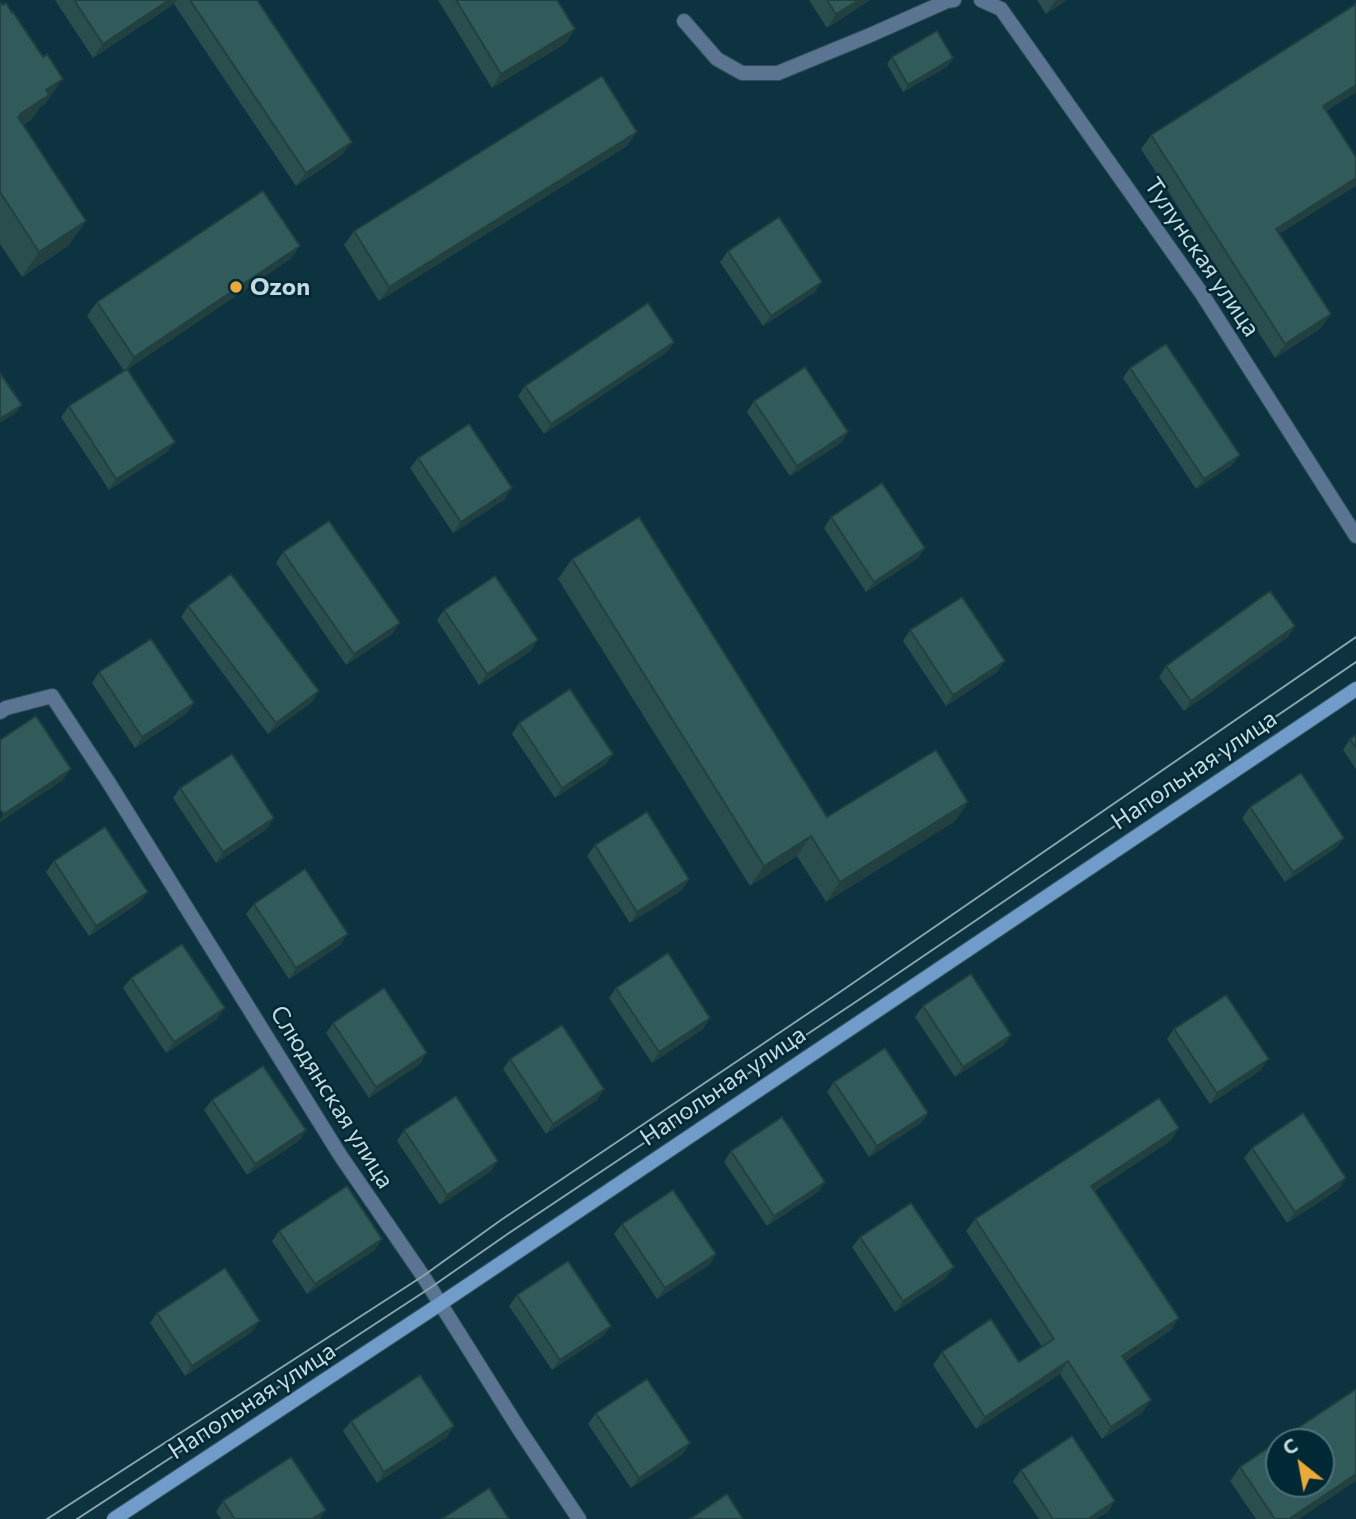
<!DOCTYPE html>
<meta charset="utf-8">
<style>
body{margin:0}
#map{position:relative;width:1356px;height:1519px;overflow:hidden;background:#0c333f;font-family:Commissioner,sans-serif}
canvas{display:block}
.north{position:absolute;left:1265px;top:1428px;width:70px;height:70px;box-sizing:border-box;background:#012935;border:2px solid #4f6f79;border-radius:50%;rotate:329deg;font-size:19px;font-weight:700;line-height:28px;text-align:center;color:#c5d9e0}
.north::after{content:'';display:block;margin:auto;width:24px;height:32px;background:#e9ab38;clip-path:polygon(50% 0,100% 100%,50% 72%,0 100%)}
</style>
<div id="map">
<canvas width="1356" height="1519"></canvas>
<div class="north">С</div>
</div>
<script>
const ctx = document.querySelector('canvas').getContext('2d');
ctx.lineJoin = 'round';
function strokePath(path, color, width, dash) {
  ctx.strokeStyle = color;
  ctx.lineWidth = width;
  ctx.lineCap = dash ? 'butt' : 'round';
  ctx.setLineDash(dash || []);
  ctx.stroke(path);
}
function paint(path, color) {
  ctx.fillStyle = color;
  ctx.fill(path, 'evenodd');
}
function label(font, color, halo, rows, align = 'center') {
  ctx.font = font + ' Commissioner,sans-serif';
  ctx.lineWidth = 5;
  ctx.setLineDash([]);
  ctx.textBaseline = 'middle';
  ctx.strokeStyle = halo;
  ctx.fillStyle = color;
  for (const [text, x, y, turn = 0] of rows) {
    ctx.save();
    ctx.translate(x, y);
    ctx.rotate((+turn || 0) * Math.PI / 180);
    ctx.textAlign = isNaN(turn) ? turn : align;
    if (halo) ctx.strokeText(text, 0, 0);
    ctx.fillText(text, 0, 0);
    ctx.restore();
  }
}
const street = new Path2D(`
 M981,0L1001,9L1202,294L1356,536
 M684,21L717,59L742,73H778L868,36L947,1L954,0
 M0,712L6,708L52,696L109,783L340,1155L423,1276L519,1429L579,1519`);
const secondary = new Path2D(`
 M114,1519L440,1304L1356,689`);
strokePath(street, '#2d515c', 16);
strokePath(secondary, '#2d515c', 16);
strokePath(street, '#5a7491', 14);
strokePath(secondary, '#719bc9', 14);
strokePath(new Path2D(`
 M47,1519L423,1276L501,1220L840,992L1356,637
 M77,1519L430,1288L509,1233L872,991L1356,662`), '#8ba5ad', 2);
paint(new Path2D(`
 M55,0H257L342,155L296,186L174,4L93,58Z
 M438,0H557L566,43L492,88Z
 M809,0H870L827,28Z
 M1037,0H1067L1046,14Z
 M0,2L45,104L40,107L31,120L23,125L86,221L68,246L22,277L0,244Z
 M1356,4V92L1326,111L1356,157V185L1279,234L1321,328L1275,358L1141,149L1151,135Z
 M892,57L948,66L903,92L887,64Z
 M627,146L379,301L344,245L354,231Z
 M300,246L290,259L128,369L167,452L109,490L61,417L69,406L124,371L87,316L97,302Z
 M728,251L815,292L763,326L720,262Z
 M674,342L667,352L544,434L518,396L525,386Z
 M1130,368L1232,465L1196,489L1123,378Z
 M754,401L848,432L841,443L790,476L747,412Z
 M418,458L505,499L453,533L410,468Z
 M831,517L925,548L918,558L866,592L824,528Z
 M283,552L392,634L346,665L276,563Z
 M572,559L827,817L968,802L955,821L826,902L797,856L750,886L558,579Z
 M188,606L319,691L312,702L268,734L181,617Z
 M444,610L531,651L479,685L437,620Z
 M1295,626L1288,637L1184,711L1159,677L1166,666Z
 M910,630L997,672L946,706L903,641Z
 M99,672L194,703L186,714L135,748L92,683Z
 M519,723L613,754L606,764L555,798L512,734Z
 M1356,735V769L1343,750L1350,739Z
 M180,788L267,829L216,863L173,798Z
 M1250,807L1344,838L1336,848L1285,882L1242,818Z
 M595,845L689,879L682,890L630,923L587,856Z
 M54,861L148,892L140,902L89,936L46,872Z
 M254,904L340,945L289,979L246,914Z
 M131,978L217,1019L166,1053L123,988Z
 M616,988L710,1018L703,1029L652,1063L609,998Z
 M923,1006L1011,1035L1004,1045L955,1077L915,1017Z
 M333,1023L420,1064L369,1098L326,1033Z
 M1174,1029L1261,1070L1210,1104L1167,1039Z
 M510,1059L604,1089L597,1100L546,1134L503,1069Z
 M834,1082L928,1113L921,1123L869,1157L827,1092Z
 M212,1100L306,1130L299,1141L247,1175L204,1110Z
 M1179,1128L1170,1141L1094,1191L1171,1330L1125,1361L1142,1413L1102,1439L1060,1374L976,1429L933,1365L942,1352L1019,1362L1042,1347L966,1231L975,1219Z
 M404,1130L498,1161L491,1171L440,1205L397,1141Z
 M1252,1148L1339,1189L1287,1223L1244,1158Z
 M731,1151L825,1182L818,1192L767,1226L724,1162Z
 M622,1224L716,1254L709,1265L657,1299L614,1234Z
 M279,1231L375,1250L307,1294L272,1241Z
 M860,1237L946,1278L895,1312L852,1247Z
 M517,1295L611,1326L603,1336L552,1370L509,1306Z
 M157,1313L252,1332L185,1376L150,1323Z
 M596,1413L683,1454L631,1488L588,1424Z
 M351,1421L447,1437L377,1483L343,1431Z
 M1240,1467L1299,1519H1256L1230,1481Z
 M1021,1470L1108,1512L1096,1519H1039L1013,1481Z
 M223,1501L320,1519H221L216,1512Z`), '#2a4e4d');
paint(new Path2D(`
 M169,0H177L174,4L93,58L103,44Z
 M859,0H870L827,28L836,14Z
 M1056,0H1067L1046,14Z
 M575,29L566,43L492,88L501,74Z
 M953,58L948,66L903,92L908,85Z
 M63,79L45,104L40,107L31,120L6,137L20,114L46,90Z
 M1356,85V92L1313,120L1323,106Z
 M637,132L627,146L379,301L389,287Z
 M352,142L342,155L296,186L306,173Z
 M1356,178V186L1266,242L1276,229Z
 M86,221L68,246L22,277L39,252Z
 M300,246L290,259L125,371L134,357Z
 M822,282L815,292L763,326L771,316Z
 M1331,314L1321,328L1275,358L1285,344Z
 M674,342L667,352L544,434L551,424Z
 M22,405L17,412L0,423V419Z
 M848,432L841,443L790,476L797,466Z
 M175,442L167,452L109,490L116,479Z
 M1240,455L1232,465L1196,489L1204,479Z
 M512,488L505,499L453,533L461,522Z
 M925,548L918,558L866,592L874,582Z
 M400,623L392,634L346,665L354,654Z
 M1295,626L1288,637L1184,711L1191,701Z
 M538,640L531,651L479,685L487,674Z
 M1005,661L997,672L946,706L953,695Z
 M319,691L312,702L268,734L276,723Z
 M194,703L186,714L135,748L142,737Z
 M613,754L606,764L555,798L562,788Z
 M71,769L63,780L0,822V819L4,814Z
 M968,802L955,821L826,902L840,882Z
 M274,818L267,829L216,863L223,852Z
 M811,836L797,856L750,886L764,866Z
 M1344,838L1336,848L1285,882L1293,872Z
 M689,879L682,890L630,923L637,912Z
 M148,892L140,902L89,936L96,926Z
 M348,934L340,945L289,979L296,968Z
 M225,1008L217,1019L166,1053L174,1042Z
 M710,1018L703,1029L652,1063L659,1052Z
 M1011,1035L1004,1045L955,1077L963,1067Z
 M427,1053L420,1064L369,1098L376,1087Z
 M1269,1059L1261,1070L1210,1104L1217,1093Z
 M604,1089L597,1100L546,1134L553,1124Z
 M928,1113L921,1123L869,1157L877,1146Z
 M1179,1128L1170,1141L1082,1198L1091,1186Z
 M306,1130L299,1141L247,1175L255,1164Z
 M498,1161L491,1171L440,1205L447,1195Z
 M1346,1178L1339,1189L1287,1223L1295,1212Z
 M825,1182L818,1192L767,1226L774,1216Z
 M382,1239L375,1250L307,1294L315,1284Z
 M716,1254L709,1265L657,1299L665,1288Z
 M954,1267L946,1278L895,1312L903,1301Z
 M1179,1318L1171,1330L1114,1369L1122,1356Z
 M260,1321L252,1332L185,1376L192,1366Z
 M611,1326L603,1336L552,1370L560,1360Z
 M1068,1361L1060,1374L976,1429L985,1417Z
 M1151,1400L1142,1413L1102,1439L1111,1427Z
 M454,1426L447,1437L377,1483L384,1472Z
 M690,1443L683,1454L631,1488L639,1478Z
 M1356,1474V1481L1299,1519H1289Z
 M1115,1501L1108,1512L1096,1519H1088Z
 M326,1510L320,1519H312Z`), '#22403f');
const building = new Path2D(`
 M74,0H169L103,44Z
 M190,0H257L352,142L306,173Z
 M456,0H557L575,29L501,74Z
 M827,0H859L836,14Z
 M0,2L3,5L6,3L12,13L13,12L43,57L47,54L63,79L46,90L49,95L20,114L21,116L18,117L86,221L39,252L0,192Z
 M1356,4V85L1323,106L1356,157V178L1276,229L1331,314L1285,344L1151,135Z
 M937,31L953,58L908,85L892,57Z
 M602,76L637,132L389,287L354,231Z
 M263,191L300,246L134,357L97,302Z
 M779,217L822,282L771,316L728,251Z
 M648,303L674,342L551,424L525,386Z
 M1166,344L1240,455L1204,479L1130,368Z
 M805,367L848,432L797,466L754,401Z
 M127,369L175,442L116,479L69,406Z
 M0,373L22,405L0,419Z
 M469,424L512,488L461,522L418,458Z
 M882,483L925,548L874,582L831,517Z
 M639,517L827,817L936,750L968,802L840,882L811,836L764,866L572,559Z
 M329,521L400,623L354,654L283,552Z
 M231,574L319,691L276,723L188,606Z
 M495,576L538,640L487,674L444,610Z
 M1270,591L1295,626L1191,701L1166,666Z
 M962,597L1005,661L953,695L910,630Z
 M151,639L194,703L142,737L99,672Z
 M570,689L613,754L562,788L519,723Z
 M36,716L71,769L4,814L0,809V740Z
 M1356,735V748L1350,739Z
 M232,754L274,818L223,852L180,788Z
 M1301,773L1344,838L1293,872L1250,807Z
 M647,812L689,879L637,912L595,845Z
 M105,827L148,892L96,926L54,861Z
 M305,869L348,934L296,968L254,904Z
 M182,944L225,1008L174,1042L131,978Z
 M668,953L710,1018L659,1052L616,988Z
 M971,974L1011,1035L963,1067L923,1006Z
 M384,988L427,1053L376,1087L333,1023Z
 M1226,995L1269,1059L1217,1093L1174,1029Z
 M562,1025L604,1089L553,1124L510,1059Z
 M885,1048L928,1113L877,1146L834,1082Z
 M263,1066L306,1130L255,1164L212,1100Z
 M456,1096L498,1161L447,1195L404,1130Z
 M1159,1098L1179,1128L1091,1186L1179,1318L1122,1356L1151,1400L1111,1427L1068,1361L985,1417L942,1352L991,1319L1019,1362L1054,1339L975,1219Z
 M1303,1113L1346,1178L1295,1212L1252,1148Z
 M782,1117L825,1182L774,1216L731,1151Z
 M347,1186L382,1239L315,1284L279,1231Z
 M673,1190L716,1254L665,1288L622,1224Z
 M911,1203L954,1267L903,1301L860,1237Z
 M568,1261L611,1326L560,1360L517,1295Z
 M225,1268L260,1321L192,1366L157,1313Z
 M420,1375L454,1426L384,1472L351,1421Z
 M647,1379L690,1443L639,1478L596,1413Z
 M1356,1389V1474L1289,1519H1275L1240,1467ZM1279,1442H1321V1484H1279Z
 M1072,1436L1115,1501L1088,1519H1053L1021,1470Z
 M291,1457L326,1510L312,1519H235L223,1501Z
 M489,1488L509,1519H442Z
 M727,1494L743,1519H690Z`);
paint(building, '#315b5a');
strokePath(building, '#22403f', 2);
for (const [x, y, r, color] of [
 [236,287,7,"#e9ab38"]
]) {
  const dot = new Path2D();
  dot.arc(x, y, r, 0, 2 * Math.PI);
  ctx.fillStyle = color;
  ctx.fill(dot);
  strokePath(dot, '#012935', 2.5);
}
label('24px', '#c5d9e0', '#012935', [
 ["Тулунская улица",1202,257,56],
 ["Напольная улица",1194,770,-34],
 ["Напольная улица",723,1086,-34],
 ["Слюдянская улица",332,1097,58],
 ["Напольная улица",252,1401,-33]
]);
label('bold 24px', '#c5d9e0', '#012935', [
 ["Ozon",250,287]
], 'left');
</script>
